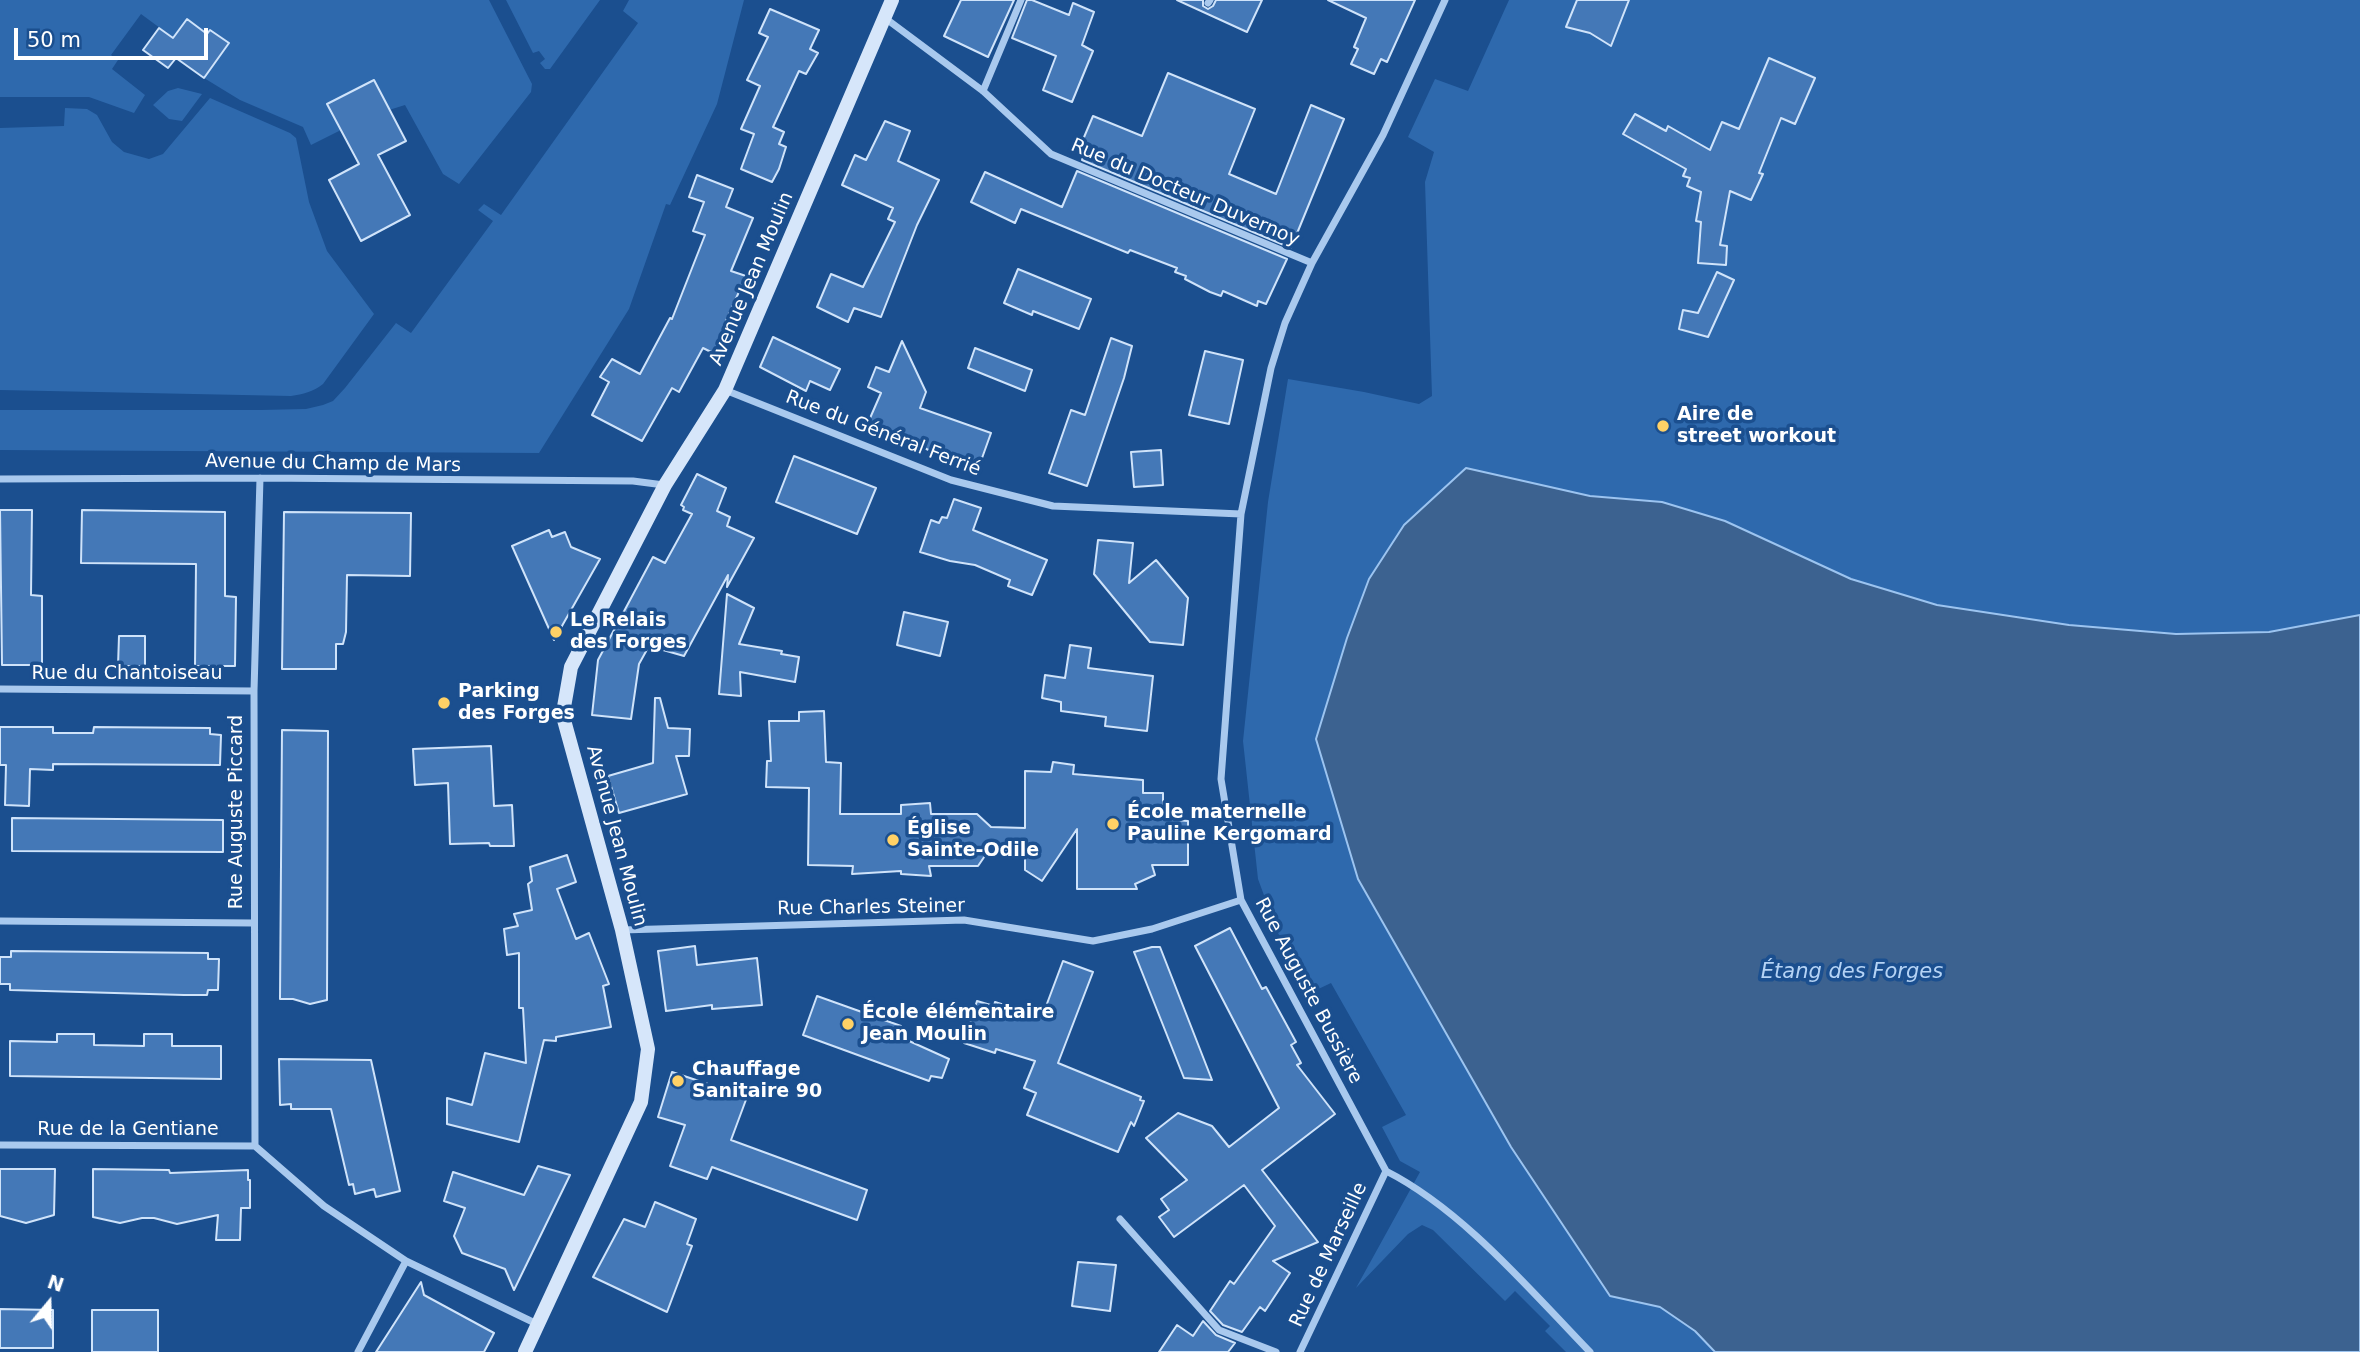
<!DOCTYPE html>
<meta charset="utf-8">
<style>
body{margin:0}
#map{position:relative;width:2360px;height:1352px;overflow:hidden;background:#1b4f8f;font-family:"DejaVu Sans",sans-serif}
canvas{display:block}
.north{position:absolute;left:14px;top:1268px;width:70px;height:70px;-webkit-text-stroke:5px #1b4f8f;paint-order:stroke;rotate:19deg;font-size:19px;font-weight:700;line-height:28px;text-align:center;color:#fff}
.north::after{content:'';display:block;margin:auto;width:24px;height:32px;background:#fff;clip-path:polygon(50% 0,100% 100%,50% 72%,0 100%)}
.scale{position:absolute;left:14px;top:28px;width:194px;height:32px;box-sizing:border-box;border:4px solid #fff;border-top:0;padding-left:9px;font-size:21px;line-height:24px;white-space:nowrap;color:#fff;-webkit-text-stroke:5px #1b4f8f;paint-order:stroke}
</style>
<div id="map">
<canvas width="2360" height="1352"></canvas>
<div class="north">N</div>
<div class="scale">50 m</div>
</div>
<script>
const ctx = document.querySelector('canvas').getContext('2d');
ctx.lineJoin = 'round';
function paint(path, color) {
  ctx.fillStyle = color;
  ctx.fill(path, 'evenodd');
}
function strokePath(path, color, width, dash) {
  ctx.strokeStyle = color;
  ctx.lineWidth = width;
  ctx.lineCap = dash ? 'butt' : 'round';
  ctx.setLineDash(dash || []);
  ctx.stroke(path);
}
function label(font, color, halo, rows, align = 'center') {
  ctx.font = font + ' "DejaVu Sans",sans-serif';
  ctx.lineWidth = 7;
  ctx.setLineDash([]);
  ctx.textBaseline = 'middle';
  ctx.strokeStyle = halo;
  ctx.fillStyle = color;
  for (const [text, x, y, turn = 0] of rows) {
    ctx.save();
    ctx.translate(x, y);
    ctx.rotate((+turn || 0) * Math.PI / 180);
    ctx.textAlign = isNaN(turn) ? turn : align;
    if (halo) ctx.strokeText(text, 0, 0);
    ctx.fillText(text, 0, 0);
    ctx.restore();
  }
}
paint(new Path2D(`
 M0,0H489L532,84L531,92L459,184L443,174L405,105L389,110L374,80L327,104L341,130L311,145L303,127L240,100L204,78L229,43L204,38L202,30L187,19L177,31L183,36L179,42L141,14L111,55L118,60L112,69L145,95L134,113L89,97H0Z
 M506,0H600L550,69H545L540,63L545,59L539,51L533,53Z
 M629,0H744L717,104L670,205L666,204L629,309L539,453L0,450V410H261L306,409L323,405L333,401L345,388L396,323L411,333L493,221L478,210L484,204L501,215L638,23L623,11Z
 M1509,0H2360V615L2269,632L2176,634L2069,625L1937,605L1851,579L1725,521L1662,502L1590,496L1466,468L1369,579L1347,638L1316,739L1358,879L1511,1147L1610,1296L1660,1307L1695,1331L1715,1352H1566L1545,1331L1550,1326L1515,1291L1505,1301L1433,1230L1422,1225L1408,1234L1356,1288L1420,1172L1400,1161L1382,1127L1406,1115L1331,983L1312,992L1278,933L1258,879L1243,741L1268,502L1288,379L1364,392L1419,404L1432,396L1425,182L1434,152L1408,137L1435,79L1468,91Z
 M178,88L202,94L182,121L169,119L153,105L168,91Z
 M210,98L290,133L296,138L309,202L327,251L374,314L323,384C313,392 303,394 291,396L0,390V128L64,126L65,108L87,109L97,115L112,142L124,152L149,159L163,154Z`), '#2e69ad');
const water = new Path2D(`
 M1466,468L1590,496L1662,502L1725,521L1851,579L1937,605L2069,625L2176,634L2269,632L2360,615V1352H1715L1695,1331L1660,1307L1610,1296L1511,1147L1358,879L1316,739L1347,638L1369,579L1404,525Z`);
paint(water, '#3c6290');
strokePath(water, '#9cc4f0', 2);
const building = new Path2D(`
 M961,0H1014L988,57L944,36Z
 M1027,0H1032L1069,15L1073,3L1094,12L1082,45L1093,51L1072,102L1043,90L1056,56L1012,38Z
 M1177,0H1203V6L1208,9L1213,6L1216,0H1262L1247,32Z
 M1328,0H1415L1387,62L1381,59L1374,74L1351,64L1358,49L1354,47L1366,18Z
 M1577,0H1629L1611,46L1590,33L1566,27Z
 M770,9L819,30L810,49L818,53L806,74L799,71L773,127L784,132L779,144L786,147L779,169L772,182L741,169L754,134L741,129L760,86L747,80L768,37L759,33Z
 M187,19L207,34L210,30L229,43L204,78L176,58L168,68L143,50L159,28L173,38Z
 M1769,58L1815,78L1795,124L1781,118L1759,173L1763,174L1751,200L1730,191L1720,245L1727,246L1726,265L1698,263L1701,222L1696,221L1701,192L1687,186L1690,178L1683,176L1686,169L1623,134L1635,114L1666,131L1668,126L1710,150L1722,122L1739,129Z
 M1168,73L1255,109L1229,174L1276,194L1311,105L1344,119L1291,248L1082,160L1085,151L1079,149L1093,116L1142,136Z
 M374,80L406,141L378,155L410,215L361,241L329,180L359,164L327,104Z
 M885,121L910,131L898,161L939,180L917,225L881,317L854,308L848,322L817,307L831,274L863,287L895,222L888,219L893,208L842,185L855,155L866,160Z
 M1077,171L1287,259L1266,304L1258,301L1257,306L1223,291L1221,296L1210,292L1185,279L1186,276L1175,272L1177,268L1130,250L1128,253L1021,209L1015,223L971,202L985,172L1062,207Z
 M697,175L733,189L726,207L753,218L731,271L746,276L726,321L729,322L717,355L703,348L679,392L672,388L642,441L592,415L609,382L600,377L612,359L640,374L670,318L672,319L705,235L693,231L704,202L689,197Z
 M1018,269L1091,299L1079,329L1033,311L1032,315L1004,303Z
 M1717,272L1734,280L1708,337L1679,329L1683,310L1698,313Z
 M773,337L840,369L830,390L810,381L806,391L760,367Z
 M1111,338L1132,346L1124,378L1087,486L1049,473L1071,410L1085,415Z
 M902,341L926,392L920,408L991,433L977,472L889,432L888,434L867,425L881,393L868,387L876,367L889,372Z
 M975,348L1032,370L1025,391L968,368Z
 M1205,351L1243,360L1229,424L1189,415Z
 M1161,450L1163,485L1134,487L1131,452Z
 M794,456L876,488L857,534L776,502Z
 M697,474L726,488L717,511L730,517L727,526L754,538L727,587L728,575L684,656L649,646L639,664L631,719L592,715L598,660L653,557L665,563L692,514L683,510L684,507L681,505Z
 M954,499L981,508L973,530L1047,560L1032,595L1008,586L1010,580L975,565L950,561L920,552L931,520L939,523L942,517L947,518Z
 M0,510H32L31,595L42,596V665H2Z
 M82,510L225,512V596L236,597L235,666H195L196,564L81,563Z
 M284,512L411,513L410,576L347,575L346,632L343,644H336V669H282Z
 M549,530L552,537L565,532L571,547L600,559L554,640L512,546Z
 M1098,540L1133,543L1129,583L1156,560L1188,598L1183,645L1150,642L1094,574Z
 M727,594L754,608L739,644L782,651L781,654L799,657L795,682L740,672L741,696L719,694Z
 M904,612L948,622L940,656L897,645Z
 M119,636H145V666H118Z
 M1070,645L1091,648L1088,668L1153,676L1147,731L1105,726L1106,717L1061,711V702L1042,698L1045,675L1065,678Z
 M655,698H660L668,728L690,729L689,756H676L687,794L619,813L608,776L653,763Z
 M824,711L826,762L841,763L840,814H901V805L930,803L931,814H977L991,827L1025,828V771L1051,772L1053,762L1074,765L1073,774L1143,780V793H1163V813H1175V820L1188,821V865H1152L1155,875L1135,884L1137,889H1077V829L1042,881L1025,870V849L989,850L978,866H929L931,876L901,874V871L852,874L853,866L808,865L809,788L766,787L767,761H771L769,721H799V712Z
 M0,727H53V733H93L94,727L210,728V734L221,735L220,765L53,764V770L30,769L29,806L5,805L6,765H0Z
 M282,730L328,731L327,1000L310,1004L293,999H280Z
 M491,746L494,806L512,805L514,846H490L489,843L450,844L448,783L415,785L413,749Z
 M12,818L223,820V852L12,851Z
 M567,855L576,882L557,889L576,939L589,933L609,984L603,986L611,1027L556,1037V1041L544,1040L519,1142L447,1124V1098L472,1105L485,1053L526,1063L523,1008H519V953L507,955L504,929L518,926L514,914L532,910L528,884L532,881L530,867Z
 M1230,928L1262,989L1266,987L1296,1042L1291,1045L1301,1063L1297,1065L1335,1114L1262,1170L1318,1242L1273,1261L1290,1273L1265,1311L1260,1307L1242,1332L1223,1325L1210,1311L1230,1281L1234,1284L1275,1226L1244,1185L1174,1237L1159,1217L1169,1210L1161,1199L1187,1180L1146,1138L1178,1113L1212,1126L1229,1147L1279,1108L1195,946Z
 M695,946L697,965L757,958L762,1005L712,1009V1005L666,1011L658,951Z
 M1152,947H1160L1212,1080L1184,1078L1134,952Z
 M11,951L208,953V959H219L218,990H208L207,995H184L10,990V984H0V957H11Z
 M1063,961L1093,972L1058,1063L1141,1097L1140,1100L1144,1101L1134,1126L1131,1122L1118,1152L1027,1115L1036,1093L1024,1088L1035,1061L996,1049L995,1053L964,1043L977,1001L994,1006L995,1002L1042,1017Z
 M817,996L901,1026L898,1036L949,1059L942,1078L931,1076L929,1081L803,1035Z
 M57,1034H94V1045L144,1046V1034H172V1046H221V1079L10,1076V1041L57,1042Z
 M279,1059L371,1060L400,1191L376,1197L374,1189L355,1194L353,1184L349,1185L331,1109H291V1104L280,1105Z
 M672,1072L747,1097L731,1140L867,1190L857,1220L712,1167L707,1179L670,1166L685,1125L658,1117Z
 M538,1166L570,1175L514,1290L505,1269L462,1253L454,1236L465,1208L444,1201L453,1172L524,1195Z
 M0,1169H55L54,1215L26,1223L0,1216Z
 M93,1169L169,1170L170,1173L248,1170V1180H250V1208H241L240,1240H216L218,1215L177,1224L154,1218H142L120,1223L93,1217Z
 M655,1202L696,1219L687,1244L692,1246L667,1312L593,1277L624,1219L645,1227Z
 M1078,1262L1116,1265L1110,1311L1072,1306Z
 M421,1282L424,1295L494,1333L484,1352H376Z
 M0,1309L53,1310V1348H0Z
 M92,1310H158V1352H92Z
 M1203,1321L1216,1335L1235,1343L1228,1352H1159L1177,1325L1193,1336Z`);
paint(building, '#4478b7');
strokePath(building, '#cfe3fa', 2);
strokePath(new Path2D(`
 M1445,0L1383,135L1312,263L1285,323L1271,368L1241,514L1221,779L1241,900L1386,1171C1463,1210 1530,1290 1590,1352
 M1208,3L1210,0
 M885,18L983,91L1051,154L1312,263
 M983,91L1021,0
 M725,390L951,480L1053,506L1241,514
 M0,479L260,478L633,481L664,485
 M0,689L254,691
 M0,921L253,923
 M622,930L964,920L1093,941L1152,929L1241,900
 M0,1145L255,1146
 M255,1146L254,691L260,478
 M255,1146L324,1206L406,1261L537,1324
 M1120,1219L1219,1330L1276,1352
 M358,1352L406,1261
 M1300,1352L1386,1171`), '#a9c9ee', 7);
strokePath(new Path2D(`
 M525,1352L641,1102L648,1049L622,930L564,720V707L571,667L665,485L725,390L892,0`), '#d6e6fa', 14);
for (const [x, y, r, color] of [
 [1663,426,7,"#ffd166"],
 [556,632,7,"#ffd166"],
 [444,703,7,"#ffd166"],
 [1113,824,7,"#ffd166"],
 [893,840,7,"#ffd166"],
 [848,1024,7,"#ffd166"],
 [678,1081,7,"#ffd166"]
]) {
  const dot = new Path2D();
  dot.arc(x, y, r, 0, 2 * Math.PI);
  ctx.fillStyle = color;
  ctx.fill(dot);
  strokePath(dot, '#1b4f8f', 2.5);
}
label('19px', '#fff', '#1b4f8f', [
 ["Rue du Docteur Duvernoy",1185,193,23],
 ["Avenue Jean Moulin",752,279,-67],
 ["Rue du Général Ferrié",883,434,21],
 ["Avenue du Champ de Mars",333,464,1],
 ["Rue du Chantoiseau",127,674],
 ["Rue Auguste Piccard",237,812,-90],
 ["Avenue Jean Moulin",616,836,75],
 ["Rue Charles Steiner",871,908,-1],
 ["Rue Auguste Bussière",1308,991,62],
 ["Rue de la Gentiane",128,1130],
 ["Rue de Marseille",1329,1255,-65]
]);
label('bold 19px', '#fff', '#1b4f8f', [
 ["Aire de",1677,415],
 ["street workout",1677,437],
 ["Le Relais",570,621],
 ["des Forges",570,643],
 ["Parking",458,692],
 ["des Forges",458,714],
 ["École maternelle",1127,813],
 ["Pauline Kergomard",1127,835],
 ["Église",907,829],
 ["Sainte-Odile",907,851],
 ["École élémentaire",862,1013],
 ["Jean Moulin",862,1035],
 ["Chauffage",692,1070],
 ["Sanitaire 90",692,1092]
], 'left');
label('italic 21px', '#b5d3f5', '#1b4f8f', [
 ["Étang des Forges",1852,973]
]);
</script>
